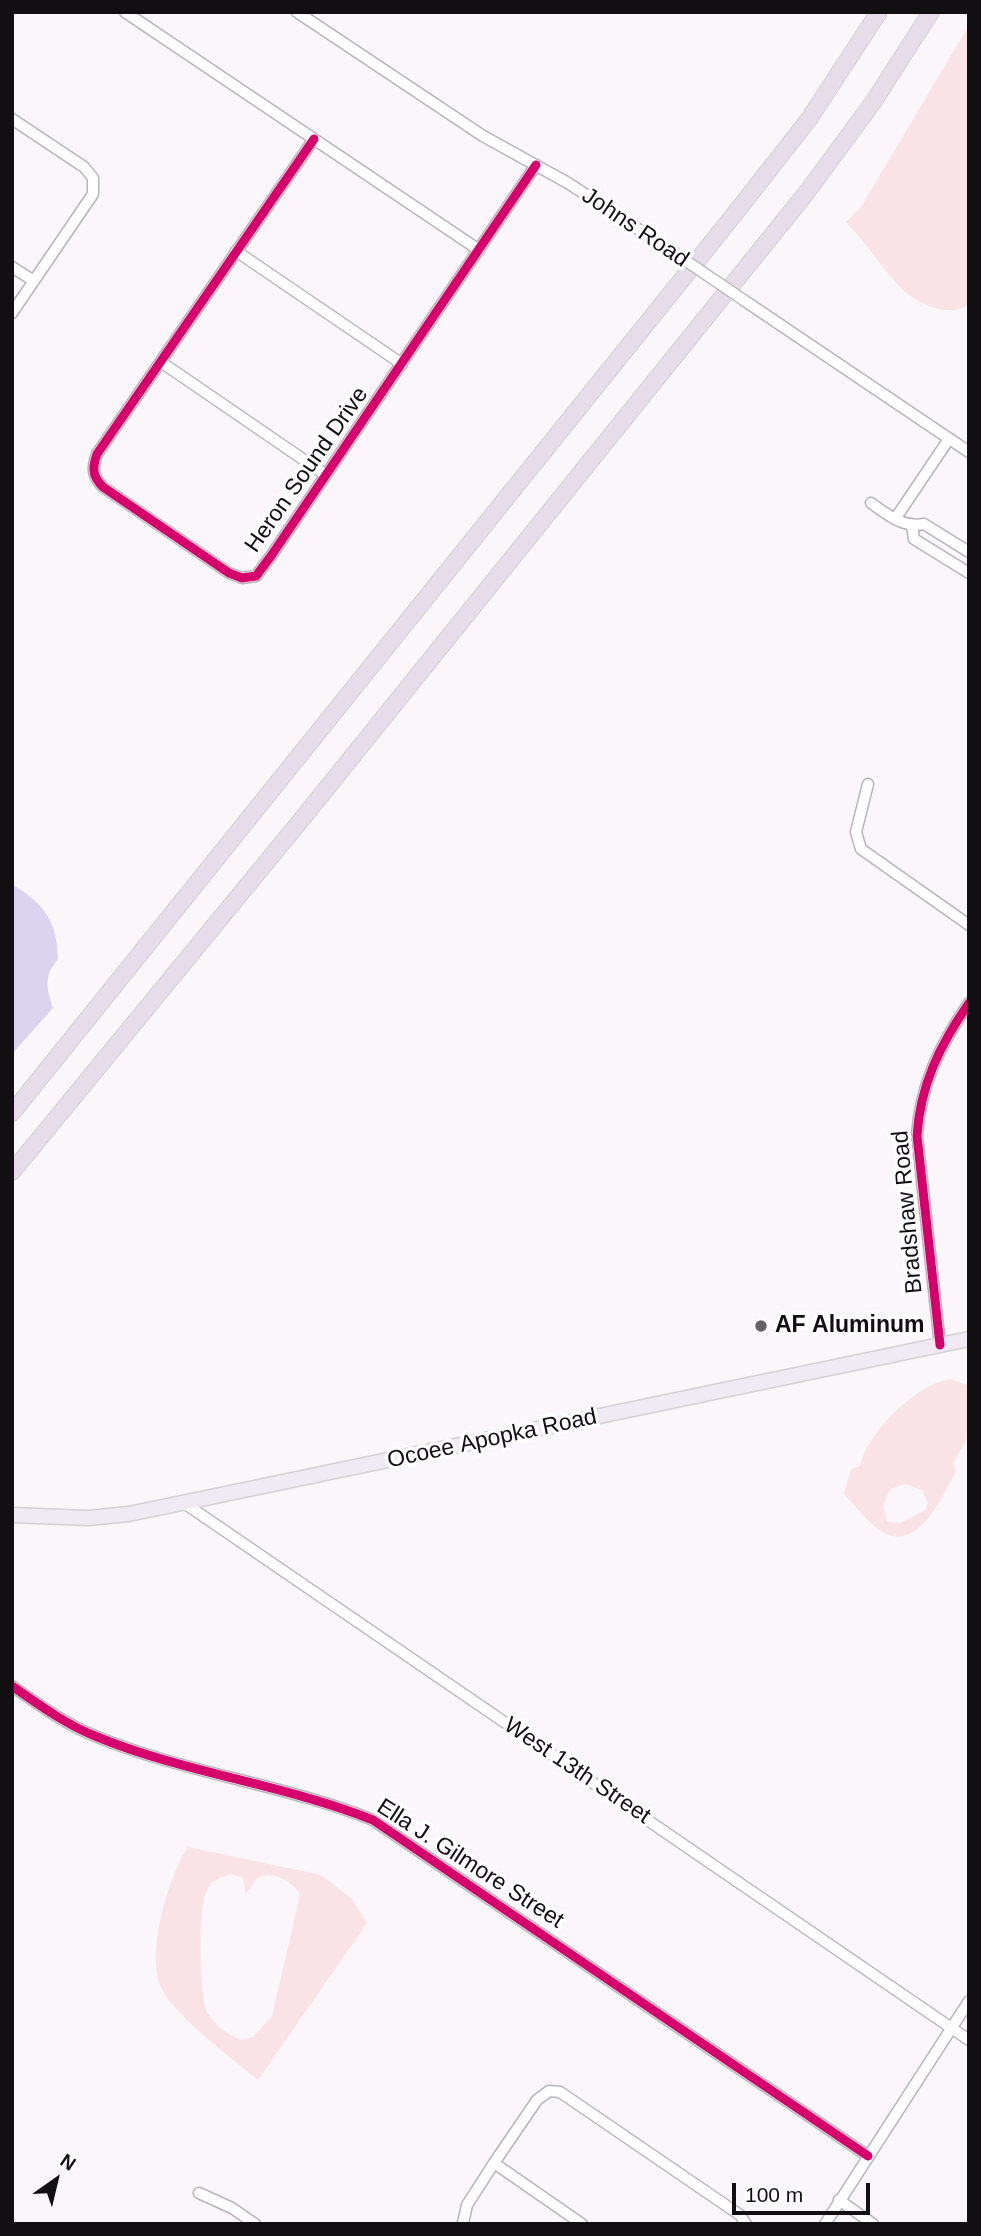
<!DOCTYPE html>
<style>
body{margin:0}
#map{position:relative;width:981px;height:2236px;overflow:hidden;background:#fbf6fa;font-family:Arial,sans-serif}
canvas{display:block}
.frame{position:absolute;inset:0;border:14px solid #120f12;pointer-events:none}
.north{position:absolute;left:21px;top:2145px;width:70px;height:70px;-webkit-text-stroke:5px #fff;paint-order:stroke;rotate:34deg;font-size:19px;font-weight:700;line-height:28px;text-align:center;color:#120f12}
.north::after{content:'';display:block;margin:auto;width:24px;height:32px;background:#120f12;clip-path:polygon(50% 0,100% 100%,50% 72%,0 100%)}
.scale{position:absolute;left:732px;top:2183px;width:138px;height:32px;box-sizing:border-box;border:4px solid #120f12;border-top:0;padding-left:9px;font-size:21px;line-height:24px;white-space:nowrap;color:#120f12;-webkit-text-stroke:5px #fff;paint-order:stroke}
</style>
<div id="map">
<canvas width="981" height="2236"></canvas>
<div class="frame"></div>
<div class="north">N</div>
<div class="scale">100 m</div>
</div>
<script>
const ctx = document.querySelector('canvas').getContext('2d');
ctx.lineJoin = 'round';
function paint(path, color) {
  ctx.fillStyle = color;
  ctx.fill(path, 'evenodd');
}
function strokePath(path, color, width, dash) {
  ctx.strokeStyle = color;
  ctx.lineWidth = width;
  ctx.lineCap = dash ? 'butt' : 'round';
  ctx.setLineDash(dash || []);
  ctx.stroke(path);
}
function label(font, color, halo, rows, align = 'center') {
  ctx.font = font + ' Arial,sans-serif';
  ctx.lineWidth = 7;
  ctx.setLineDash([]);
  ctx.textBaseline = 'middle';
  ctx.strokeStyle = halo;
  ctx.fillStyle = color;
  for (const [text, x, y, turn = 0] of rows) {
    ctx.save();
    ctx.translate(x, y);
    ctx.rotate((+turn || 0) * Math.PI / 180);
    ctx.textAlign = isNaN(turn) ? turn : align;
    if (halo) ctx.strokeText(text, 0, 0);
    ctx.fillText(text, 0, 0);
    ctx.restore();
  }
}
paint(new Path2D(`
 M969,25V304C951,319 918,304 903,290C885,273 866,242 846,222L861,207Z
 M950,1379L969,1386V1435L953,1463L956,1471C943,1495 920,1551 884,1533C869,1525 856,1506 844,1494L851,1469L860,1466C868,1432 915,1385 950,1379ZM905,1484L922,1490L928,1503L926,1510L900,1523L887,1522L883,1506L890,1489Z
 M188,1847L321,1875L352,1899L367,1923L258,2080C234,2060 172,2014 161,1987C146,1953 168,1877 188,1847ZM231,1874L243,1878L246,1894C249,1890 253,1883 256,1879C269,1868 295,1882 300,1895L272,2016L253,2037L241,2040C228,2035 217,2027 208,2014C199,2000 198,1906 206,1892C212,1880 220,1877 231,1874Z`), '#f9e3e6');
paint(new Path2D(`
 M12,884C44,904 57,920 58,959C44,975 46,988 53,1008L12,1054Z`), '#dcd4ee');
const minor = new Path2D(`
 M125,12L479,250
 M297,12L483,136L568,183L676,254
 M12,119L84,167L93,178V194L12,313
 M314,139L97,454C92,468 92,476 103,487L229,573L242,578L256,576L271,556L536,165
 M236,251L402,364
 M12,267L34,281
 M745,301L969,452
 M161,362L326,475
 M871,503C888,515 903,528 924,524L969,552
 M895,519L949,439
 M912,526L914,539L969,573
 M868,784L856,832L861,849L969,925
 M940,1345L917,1136C920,1085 940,1045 969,1003
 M184,1503L969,2040
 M12,1686C38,1704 65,1724 95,1736C184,1773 283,1784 373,1820L868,2156
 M199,2193L232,2208L255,2224
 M839,2200L873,2224
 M463,2223L467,2205L494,2163
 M582,2224L494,2163L537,2100L549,2091L560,2092L740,2215L746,2224
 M825,2224L969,2001`);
const major = new Path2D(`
 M12,1515L88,1518L129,1514L969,1339`);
const highway = new Path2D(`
 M12,1113L733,216L809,119L879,12
 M12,1172L306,814L807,192L874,101L931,12`);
strokePath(minor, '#b8b5b8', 13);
strokePath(major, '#d3d1d3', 17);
strokePath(highway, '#d3d1d3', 18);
strokePath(minor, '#fefefe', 10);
strokePath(major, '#f0eaf2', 14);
strokePath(highway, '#e7ddea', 16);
const minorBridge = new Path2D(`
 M676,254L745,301`);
strokePath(minorBridge, '#b8b5b8', 13, []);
strokePath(minorBridge, '#fefefe', 10);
strokePath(new Path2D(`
 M314,139L97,454C92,468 92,476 103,487L229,573L242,578L256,576L271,556L536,165
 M940,1345L917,1136C920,1085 940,1045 969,1003
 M12,1686C38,1704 65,1724 95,1736C184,1773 283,1784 373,1820L868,2156`), '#d6006c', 9);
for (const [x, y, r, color] of [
 [761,1326,7,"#646063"]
]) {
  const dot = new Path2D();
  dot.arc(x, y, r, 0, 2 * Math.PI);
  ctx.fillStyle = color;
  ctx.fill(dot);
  strokePath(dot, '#fff', 2.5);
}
label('23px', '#120f12', '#fff', [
 ["Johns Road",635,228,34],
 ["Heron Sound Drive",307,470,-55],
 ["Bradshaw Road",908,1212,-95],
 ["Ocoee Apopka Road",492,1439,-12],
 ["West 13th Street",577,1771,34],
 ["Ella J. Gilmore Street",470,1864,33]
]);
label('bold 23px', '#120f12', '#fff', [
 ["AF Aluminum",775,1326]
], 'left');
</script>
